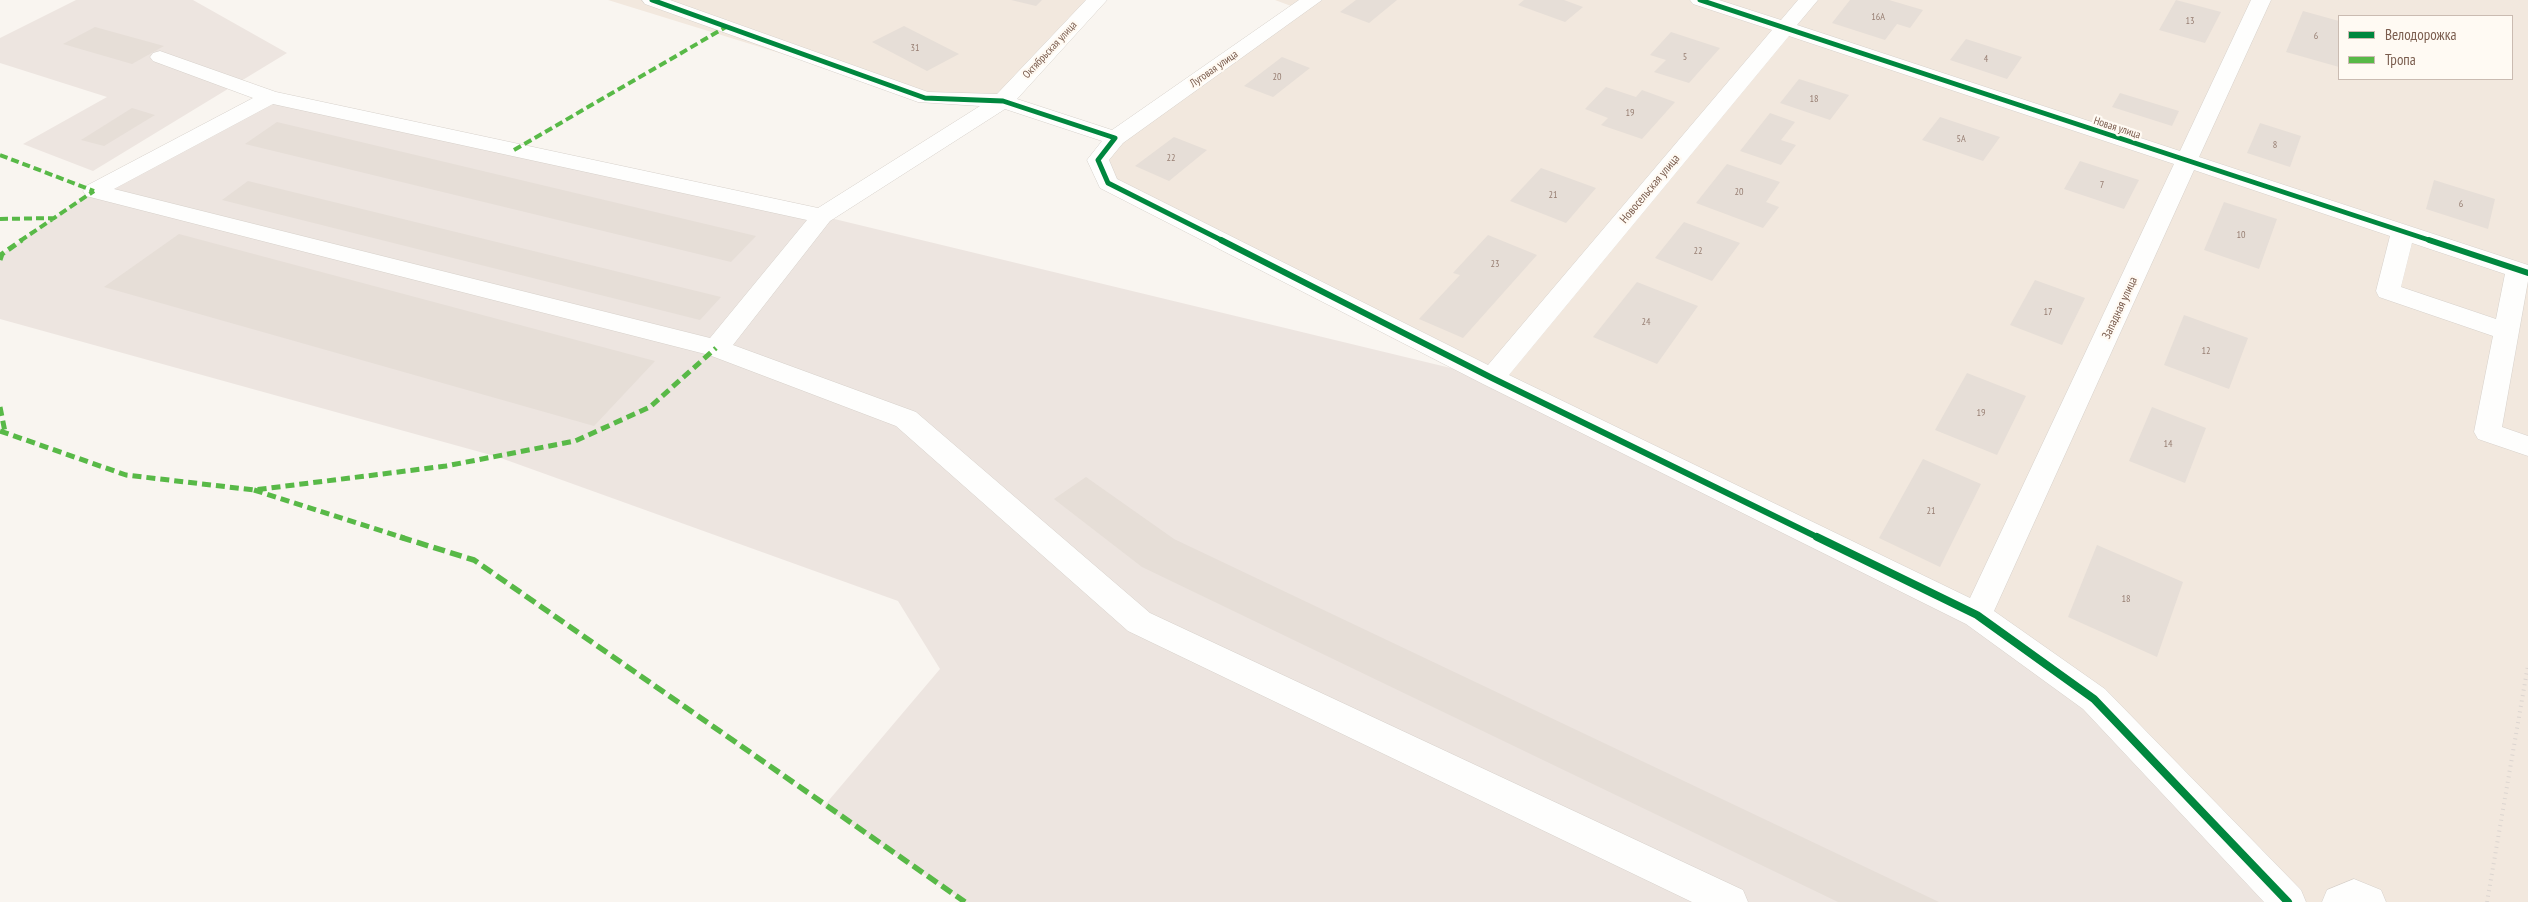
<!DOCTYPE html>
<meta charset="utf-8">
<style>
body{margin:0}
#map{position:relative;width:2528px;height:902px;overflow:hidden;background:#f9f5f0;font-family:"PT Sans Narrow",sans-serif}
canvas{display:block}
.legend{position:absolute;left:2338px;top:15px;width:175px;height:65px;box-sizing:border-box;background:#fffaf3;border:1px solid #cabbb1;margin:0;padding:6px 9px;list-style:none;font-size:15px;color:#7a5c4d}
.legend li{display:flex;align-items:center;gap:10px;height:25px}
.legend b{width:25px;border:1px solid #cabbb1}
</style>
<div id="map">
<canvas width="2528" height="902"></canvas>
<ul class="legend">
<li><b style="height:6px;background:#00873e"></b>Велодорожка</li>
<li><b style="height:6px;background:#58b947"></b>Тропа</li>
</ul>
</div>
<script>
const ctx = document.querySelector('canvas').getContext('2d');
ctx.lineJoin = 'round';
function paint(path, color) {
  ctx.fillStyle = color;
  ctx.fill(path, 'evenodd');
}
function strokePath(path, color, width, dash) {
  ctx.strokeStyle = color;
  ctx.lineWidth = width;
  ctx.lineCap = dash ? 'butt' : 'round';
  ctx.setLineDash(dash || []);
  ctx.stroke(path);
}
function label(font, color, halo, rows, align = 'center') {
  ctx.font = font + ' "PT Sans Narrow",sans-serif';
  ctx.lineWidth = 4.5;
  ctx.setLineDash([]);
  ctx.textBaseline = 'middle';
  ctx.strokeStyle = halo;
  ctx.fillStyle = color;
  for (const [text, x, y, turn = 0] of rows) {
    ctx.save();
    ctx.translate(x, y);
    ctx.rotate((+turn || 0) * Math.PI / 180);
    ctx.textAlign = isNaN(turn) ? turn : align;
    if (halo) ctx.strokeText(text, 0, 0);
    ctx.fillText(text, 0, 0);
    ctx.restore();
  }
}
paint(new Path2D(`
 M608,0H1097L1003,101L925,98Z
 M1275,0H2528V902H2288L2094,699L1108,183L1098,160L1299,9ZM2339,16H2512V79H2339Z`), '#f2e8de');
paint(new Path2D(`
 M76,0H193L287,53L93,171L23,144L107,97L0,63V38Z
 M270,97L822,216L1492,378L1977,615L2094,699L2288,902H965L824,806L940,669L898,601L498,457L0,319V260L2,254L94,191Z`), '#ede5e0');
paint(new Path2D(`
 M1011,0H1042L1036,6Z
 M1356,0H1397L1369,23L1340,12Z
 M1524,0H1564L1583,7L1565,22L1518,5Z
 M1850,0H1889L1923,10L1910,28L1897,24L1885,40L1832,23Z
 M2176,0L2221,12L2205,43L2159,30Z
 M2303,11L2339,21V67L2286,52Z
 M904,26L959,54L927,71L872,42Z
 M95,27L164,46L132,64L63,44Z
 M1671,32L1720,48L1689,83L1654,72L1666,60L1650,55Z
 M1966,39L2022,57L2007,79L1950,60Z
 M1282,57L1310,68L1273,97L1244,86Z
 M1799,79L1849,95L1830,120L1780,103Z
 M1606,87L1636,97L1642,90L1675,102L1642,139L1601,125L1608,118L1585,109Z
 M2120,93L2179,111L2172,126L2112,107Z
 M132,108L155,115L104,146L81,140Z
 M1770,113L1795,122L1781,140L1796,145L1781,165L1740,151Z
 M1940,117L2000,137L1983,161L1922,140Z
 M277,122L756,236L731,262L245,144Z
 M2260,123L2301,136L2290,167L2247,153Z
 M1174,137L1207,150L1169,181L1135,166Z
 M2080,161L2139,180L2124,209L2064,189Z
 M1727,164L1780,182L1766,202L1779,207L1763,228L1696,203Z
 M1541,168L1596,188L1566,223L1510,201Z
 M2434,180L2495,199L2488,229L2426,209Z
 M248,181L721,297L700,320L222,200Z
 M2224,202L2277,219L2259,269L2204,250Z
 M1684,222L1740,243L1712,281L1655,258Z
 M179,234L655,361L594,426L104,287Z
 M1488,235L1537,255L1463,338L1419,319L1460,275L1453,273Z
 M2035,280L2085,298L2062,345L2010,325Z
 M1637,282L1698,306L1657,364L1593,337Z
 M2184,315L2248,338L2229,389L2164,365Z
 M1967,373L2026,396L1997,455L1935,430Z
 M2152,407L2206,428L2185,483L2129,461Z
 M1923,459L1981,484L1940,567L1879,538Z
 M1086,477L1174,539L1939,902H1838L1142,567L1054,499Z
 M2097,545L2183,582L2157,657L2068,617Z`), '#e6ded7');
const minor = new Path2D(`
 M642,0H670L928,92L997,94L1086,0H1107L1017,99L1112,130L1299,0H1322L1123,143L1109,160L1117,179L1488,365L1772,30L1693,4L1690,0H1719L1781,20L1798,0H1818L1797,25L2180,151L2251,0H2271L2199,157L2528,265V281L2502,427L2528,436V456L2478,439L2474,432L2493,336L2379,297L2376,291L2390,236L2194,170L1994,611L2105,689L2301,890L2306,902H2264L2083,709L1966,624L1483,384L1100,188L1087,160L1102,141L1005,109L830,221L733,345L916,412L1150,613L1743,890L1748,902H1692L1128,631L896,426L709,355L86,196L83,191L86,186L253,98L153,61L150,57L153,53L160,51L276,92L818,208L980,106L918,102L645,4ZM1789,36L2174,164L1970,598L1509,375ZM273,104L807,220L710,338L114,189ZM2412,243L2505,274L2496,319L2401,287Z
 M2354,879L2381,890L2386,902H2322L2327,890Z`);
strokePath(minor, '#d7d1cb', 1);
strokePath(new Path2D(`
 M2487,902L2528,665`), '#dcd5d0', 4, [1, 4.5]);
paint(minor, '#fefefd');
strokePath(new Path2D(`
 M514,150L726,27
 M0,155L94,191
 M0,219L55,218
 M20,241L94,191`), '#58b947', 4, [8, 4]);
strokePath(new Path2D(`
 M0,260L2,254L22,240
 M0,407L5,432
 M0,431L126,475L254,490L446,466L575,441L650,407L716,348
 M254,490L404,538`), '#58b947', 5, [9, 5]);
strokePath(new Path2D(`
 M400,537L474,560L965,902`), '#58b947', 5.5, [12, 5.5]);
strokePath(new Path2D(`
 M652,0L925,98L1003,101L1115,138L1098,160L1108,183L1223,241
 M1700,0L2432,241`), '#00873e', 5);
strokePath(new Path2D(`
 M1221,240L1492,378L1819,538
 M2429,240L2528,273`), '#00873e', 6);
strokePath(new Path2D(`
 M1817,537L1977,615L2094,699L2288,902`), '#00873e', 8);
label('10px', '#977e72', null, [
 ["16А",1878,17],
 ["13",2190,21],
 ["6",2316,36],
 ["31",915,48],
 ["5",1685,57],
 ["4",1986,59],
 ["20",1277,77],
 ["18",1814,99],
 ["19",1630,113],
 ["5А",1961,139],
 ["8",2275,145],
 ["22",1171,158],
 ["7",2102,185],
 ["20",1739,192],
 ["21",1553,195],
 ["6",2461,204],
 ["10",2241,235],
 ["22",1698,251],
 ["23",1495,264],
 ["17",2048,312],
 ["24",1646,322],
 ["12",2206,351],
 ["19",1981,413],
 ["14",2168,444],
 ["21",1931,511],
 ["18",2126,599]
]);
label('11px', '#7a5c4d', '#fffaf3', [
 ["Октябрьская улица",1050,50,-47],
 ["Луговая улица",1214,69,-35],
 ["Новая улица",2117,128,18]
]);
label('12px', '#7a5c4d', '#fffaf3', [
 ["Новосельская улица",1650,189,-50],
 ["Западная улица",2120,308,-65]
]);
</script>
